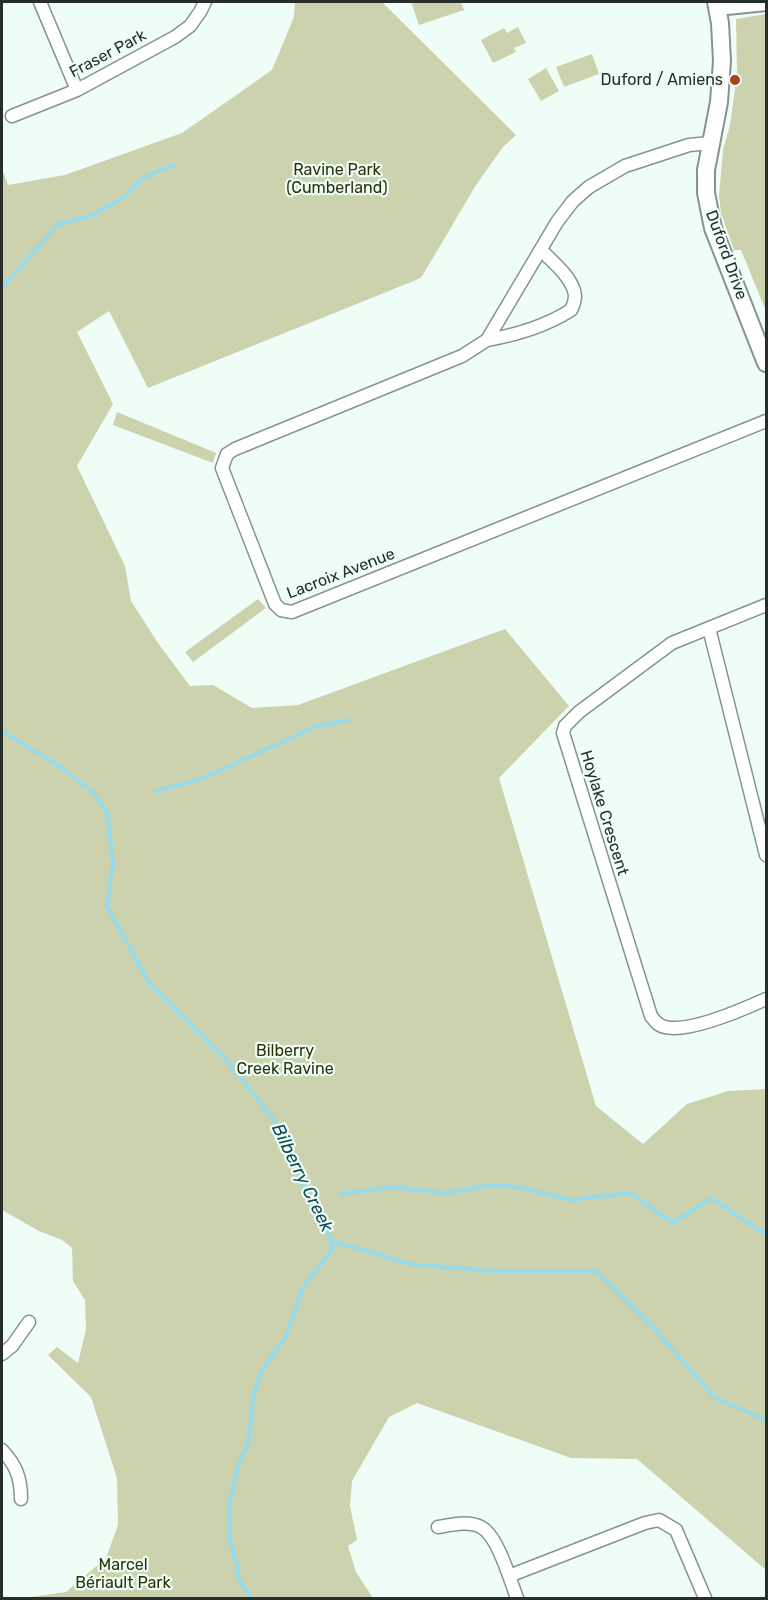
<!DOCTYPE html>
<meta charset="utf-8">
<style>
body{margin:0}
#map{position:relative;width:768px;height:1600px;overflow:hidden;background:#eefef6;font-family:Rubik,sans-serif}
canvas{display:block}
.frame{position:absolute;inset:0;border:3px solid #282e2b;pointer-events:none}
</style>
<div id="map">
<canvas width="768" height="1600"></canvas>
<div class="frame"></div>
</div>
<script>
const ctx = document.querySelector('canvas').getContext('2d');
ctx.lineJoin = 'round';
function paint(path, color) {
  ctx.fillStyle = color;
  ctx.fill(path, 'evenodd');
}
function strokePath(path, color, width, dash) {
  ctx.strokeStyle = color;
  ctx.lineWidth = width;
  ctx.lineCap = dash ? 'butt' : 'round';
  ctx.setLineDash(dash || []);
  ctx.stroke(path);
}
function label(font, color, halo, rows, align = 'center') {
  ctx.font = font + ' Rubik,sans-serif';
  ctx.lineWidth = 4.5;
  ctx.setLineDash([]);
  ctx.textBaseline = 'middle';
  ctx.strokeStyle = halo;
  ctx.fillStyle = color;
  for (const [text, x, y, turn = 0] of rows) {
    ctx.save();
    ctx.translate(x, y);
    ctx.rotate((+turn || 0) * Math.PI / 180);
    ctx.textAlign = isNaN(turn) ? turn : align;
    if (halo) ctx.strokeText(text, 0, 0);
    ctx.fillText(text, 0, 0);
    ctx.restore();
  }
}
paint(new Path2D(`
 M295,2H382L516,135L503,147L476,185L421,278L148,388L109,311L77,332L113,404L77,466L125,566L131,601L158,643L190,686L213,685L252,708L298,705L505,629L569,706L499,778L596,1106L643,1144L687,1104L728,1091L766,1089V1570L637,1459L571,1458L417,1403L389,1417L352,1481L350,1506L357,1540L348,1546L356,1572L373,1598H24L66,1592L106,1558L118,1525L117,1478L91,1397L48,1355L57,1347L78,1363L86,1329L85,1300L73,1281L72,1248L62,1240L39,1231L2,1210V168L8,185L65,175L182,133L272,70L294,17Z
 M411,2H461L464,10L419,25Z
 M766,14V311L741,250H734L721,213L719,196L723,150L730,125L737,74L736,19Z
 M518,27L526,43L514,48L516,52L493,63L481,40L504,28L507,33Z
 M592,54L599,74L564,87L556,67Z
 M546,68L559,91L541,101L528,79Z
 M117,412L216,453L213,463L113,425Z
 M258,599L266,608L193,662L185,652Z`), '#ccd2ae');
strokePath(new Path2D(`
 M2,288L58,224L88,217L121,199L145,177L174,165
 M2,731L56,764L93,792L107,812L113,864L107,906L149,983L225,1058L276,1122L318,1218L332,1241L410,1264L490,1271H596L653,1327L715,1398L766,1420
 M156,791L201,779L317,726L349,720
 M341,1194L393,1187L444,1193L495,1185L518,1187L571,1200L630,1193L673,1223L711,1198L760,1231L766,1233
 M251,1598L237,1576L238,1568L230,1541L229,1507L238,1465L248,1444L253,1398L261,1372L286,1336L302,1289L332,1250V1241`), '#97dbeb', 4);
const street = new Path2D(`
 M40,2L77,90
 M12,116L77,90L175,37L190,26L200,12L205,2
 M710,143L689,145L625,166L589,187L573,201L557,222L487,340L462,356L235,449L227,454L222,468L275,604L281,610L292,612L766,421
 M487,340C516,335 546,326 571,310C573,306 575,301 575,296C574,279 552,261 541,250
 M766,605L672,643L579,712L565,726L563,733L651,1016C655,1021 658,1026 665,1027C689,1033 744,1009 766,999
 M709,628L766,855
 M2,1354L12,1346L29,1322
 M2,1450C16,1465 21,1478 21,1499
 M438,1527C451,1525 468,1520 481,1527C498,1536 510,1580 517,1598
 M509,1576L645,1523L659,1520L676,1530L705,1598`);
const secondary = new Path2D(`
 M716,2L720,23L722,61L719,102L706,170V193L713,228L766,363
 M717,7L766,2`);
strokePath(street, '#85948d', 15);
strokePath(secondary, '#85948d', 20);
strokePath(street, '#fff', 12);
strokePath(secondary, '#fff', 16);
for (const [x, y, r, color] of [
 [735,80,6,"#a94319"]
]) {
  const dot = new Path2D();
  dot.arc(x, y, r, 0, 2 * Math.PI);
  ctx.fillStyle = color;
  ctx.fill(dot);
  strokePath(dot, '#eefef6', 2);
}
label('16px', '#282e2b', '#eefef6', [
 ["Fraser Park",108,54,-28],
 ["Duford Drive",726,255,70],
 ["Lacroix Avenue",341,574,-21],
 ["Hoylake Crescent",604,813,73]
]);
label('16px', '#282e2b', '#eefef6', [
 ["Duford / Amiens",723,80]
], 'right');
label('16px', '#2e3208', '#eefef6', [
 ["Ravine Park",337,170],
 ["(Cumberland)",337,188],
 ["Bilberry",285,1051],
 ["Creek Ravine",285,1069],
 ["Marcel",123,1565],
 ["Bériault Park",123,1583]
]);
label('italic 18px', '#0e4a56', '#eefef6', [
 ["Bilberry Creek",302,1178,64]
]);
</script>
